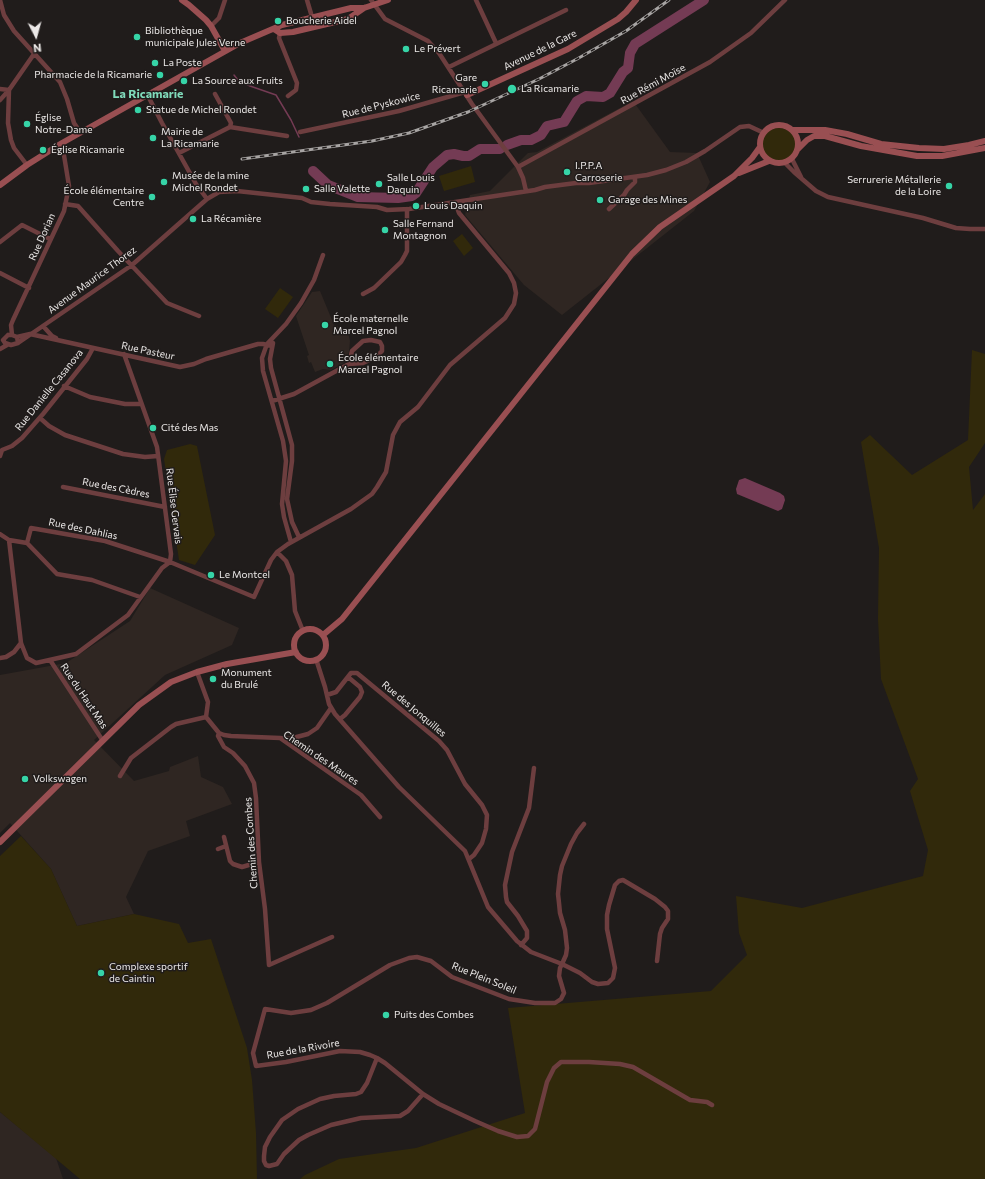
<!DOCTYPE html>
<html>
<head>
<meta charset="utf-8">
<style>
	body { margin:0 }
	#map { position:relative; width:985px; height:1179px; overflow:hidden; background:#201c1b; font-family:Commissioner,sans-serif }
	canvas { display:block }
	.north { position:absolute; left:16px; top:16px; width:40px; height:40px; -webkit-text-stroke:3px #201c1b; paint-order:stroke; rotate:174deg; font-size:11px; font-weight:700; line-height:16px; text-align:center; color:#ebe8e7 }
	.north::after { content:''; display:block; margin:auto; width:14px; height:18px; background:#ebe8e7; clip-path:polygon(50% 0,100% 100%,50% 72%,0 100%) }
</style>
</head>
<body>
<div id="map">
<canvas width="985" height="1179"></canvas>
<div class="north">N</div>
</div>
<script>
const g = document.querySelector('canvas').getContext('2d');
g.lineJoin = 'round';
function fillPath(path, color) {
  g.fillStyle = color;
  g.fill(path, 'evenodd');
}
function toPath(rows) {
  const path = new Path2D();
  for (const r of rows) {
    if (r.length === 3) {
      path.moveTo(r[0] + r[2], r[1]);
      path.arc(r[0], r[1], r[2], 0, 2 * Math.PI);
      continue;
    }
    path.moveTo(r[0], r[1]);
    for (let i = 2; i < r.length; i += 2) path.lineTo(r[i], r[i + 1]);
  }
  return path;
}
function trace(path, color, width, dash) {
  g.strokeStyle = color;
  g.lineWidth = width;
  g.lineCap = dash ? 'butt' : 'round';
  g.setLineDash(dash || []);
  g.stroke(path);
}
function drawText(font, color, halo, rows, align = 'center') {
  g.font = font + ' Commissioner,sans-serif';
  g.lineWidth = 3;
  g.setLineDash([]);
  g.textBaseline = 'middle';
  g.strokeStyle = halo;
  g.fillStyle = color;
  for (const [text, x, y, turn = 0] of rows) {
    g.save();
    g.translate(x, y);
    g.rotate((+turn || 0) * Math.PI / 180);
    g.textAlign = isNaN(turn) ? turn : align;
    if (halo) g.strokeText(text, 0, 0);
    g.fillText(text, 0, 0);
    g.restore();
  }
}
const built = toPath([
	[633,101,670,152,697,153,710,182,694,211,562,315,524,285,465,215,470,195,490,191,528,153,537,152],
	[320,291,332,320,333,324,348,332,350,341,349,352,344,363,331,370,323,369,315,372,311,362,309,363,307,356,309,355,296,316,312,292],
	[150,588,239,628,232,645,165,675,94,740,134,781,169,771,170,767,198,756,201,777,223,787,232,804,186,821,190,836,148,851,126,897,134,914,77,926,51,869,10,823,0,833,0,675,66,663,130,621],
	[0,1112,56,1158,63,1179,0,1179]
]);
const green = toPath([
	[779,145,17],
	[471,166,475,182,444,191,439,176],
	[462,234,473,248,464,256,453,241],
	[280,288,293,297,278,318,265,309],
	[972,350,985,354,985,443,969,467,973,510,985,494,985,1179,300,1179,305,1175,339,1159,416,1148,525,1113,508,1008,711,991,747,955,739,933,736,896,802,908,923,876,928,850,910,791,918,779,881,679,878,619,879,548,861,442,870,435,912,475,968,440],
	[190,444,197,446,215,535,195,565,179,560,164,459,167,450],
	[21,836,51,869,77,926,134,914,179,924,188,943,211,939,247,1048,252,1080,256,1133,257,1179,80,1179,0,1112,0,856]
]);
const water = toPath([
	[745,478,780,493,784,496,785,500,782,509,778,511,737,494,736,489,739,480]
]);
const stream = toPath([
	[234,75,238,80,250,86,276,95,291,120,299,137]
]);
const river = toPath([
	[507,145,521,140,531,140,541,135,547,126,564,122,577,101,586,96,603,97,610,93,623,72,628,68,630,53,635,44,704,0],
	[313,171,328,185,358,197,398,198,412,196,416,193,433,167,447,155,454,154,463,156,469,156,480,149,500,149]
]);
const street = toPath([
	[0,0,4,15,14,31,60,82,67,99,74,123,80,132],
	[307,0,312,17],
	[371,0,385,19,428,41,439,53,472,104,518,167,523,178,526,191],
	[476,0,496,43],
	[211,26,219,18,225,0],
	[280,33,279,38,297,83,296,90,288,96],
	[449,67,566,10],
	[0,89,9,90],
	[147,94,162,123,196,184,207,199],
	[215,94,231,123,230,127],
	[0,100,9,90],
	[300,132,399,111,465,92],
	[179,153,230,127,287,136],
	[792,159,801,177],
	[785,163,794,172,816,191,828,197,923,218,956,228,970,229,985,229],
	[27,165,14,148,11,140,8,123,9,90,34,54],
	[518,167,710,62,751,33,785,0],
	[65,204,78,206,118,251,167,303,199,316],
	[609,209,624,195,627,190,635,182,635,177],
	[0,242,22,225,50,239],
	[0,273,29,288],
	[363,294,374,288,401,262,405,255,407,251,407,209],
	[43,326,52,336,56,338],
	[30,334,180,367,194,364,206,359,258,344,263,344,272,346],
	[8,335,12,335,17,337,18,343,11,345,5,343,3,340,8,335],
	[12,335,11,325,13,320,64,211,69,186,62,143],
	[17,337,30,334],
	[18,343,132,265,207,199,219,192,237,191,302,198,311,202,330,204,377,207,387,210,409,209,535,190,545,187,576,183,589,183,647,175,666,170,686,162,705,151,740,127,749,126,764,133],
	[273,343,270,359,271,368,292,445,292,461,287,499,292,522,299,537],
	[0,349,7,345],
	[64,386,90,397,125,404,141,404],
	[272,401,294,394,349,364,363,363,376,357,382,351,382,346,380,342,371,340,363,341,352,351,349,364],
	[40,418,49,426,65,435,123,454,145,457,158,456],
	[0,456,2,450,12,446,22,438,43,414,87,359,93,348],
	[63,487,165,507],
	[0,534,9,540,21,643,27,658,36,663,76,654,128,615,162,568,170,562,171,554,157,447,124,354],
	[9,540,27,543,57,574,92,580,140,597],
	[291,542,284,517,282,504,286,461,283,441,263,371,262,358,267,344,286,324,301,303,314,280,323,255],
	[27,543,31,528,105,541,170,562,254,597,271,560,277,552,288,544,351,509,372,494,377,487,386,472,393,435,400,422,418,407,450,365,505,318,514,304,516,293,514,283,509,273,459,213,455,202],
	[277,552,286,561,292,575,295,611,303,631],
	[0,658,6,657,14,652,21,643],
	[316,659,325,687,329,704,335,714,399,787,465,851,488,907,517,941,531,952,562,964,560,968,559,976,564,993,561,999,555,1003,535,1003,509,999,452,977,431,961,417,957,409,958,390,965,327,1003,311,1010,291,1013,265,1009,253,1053,256,1066,286,1062,340,1051,360,1052,370,1055,377,1058,385,1063,423,1094,408,1111,400,1116,361,1118,331,1125,308,1135,299,1140,284,1154,277,1164,269,1166,266,1165,264,1161,264,1156,265,1147,270,1137,282,1120,298,1109,320,1099,334,1096,356,1094,361,1092,367,1083,377,1058],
	[50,660,103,741],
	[197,672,208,702,206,717,219,733,224,735,231,736,280,738,361,795,380,817],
	[327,695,336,692,351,673,357,673,439,741,447,750,465,784,482,805,487,815,486,829,482,843,474,855,469,859],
	[340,719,345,715,360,697,362,692,360,687,348,677],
	[219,733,218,736,224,747,233,753,245,766,254,783,256,798,259,862,265,909,269,965,332,937],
	[280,738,289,739,308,734,317,728,331,708],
	[120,776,131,758,171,727,176,724,206,717],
	[584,824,577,833,571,844,562,866,560,875,558,894,559,903,560,913,565,930,567,948,566,955,562,964,580,973,592,982,598,984,608,983,613,978,615,968,607,929,607,915,609,905,615,885,619,881,623,880,655,899,665,907,668,911,668,919,662,928,660,934,657,961],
	[224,837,230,861,233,864,242,867,259,862],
	[218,849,226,846],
	[521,945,527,938,527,931,518,916,507,902,506,897,505,885,512,852,529,808,534,768],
	[423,1094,439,1104,475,1121,498,1131,517,1137,528,1136,535,1129,547,1082,554,1068,561,1062,589,1062,620,1064,633,1067,690,1100,707,1102,712,1105]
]);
const secondary = toPath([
	[182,0,189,5,206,20,211,26,225,51],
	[274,29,280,33,293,32,348,19,364,8],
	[467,95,568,49,618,19,626,12,636,0],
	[779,144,19],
	[792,130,825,130,847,134,881,144,919,148,944,149,969,145,985,141],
	[798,149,807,140,814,136,825,136,861,146,917,156,942,156,985,148],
	[739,173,769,161],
	[0,185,27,165,62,143,240,43,282,25,351,8,364,8,388,0],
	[310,645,16],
	[323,635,342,619,632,254,660,227,734,176,752,158,760,147],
	[0,842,139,705,171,682,197,672,227,664,296,652]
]);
const rail = toPath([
	[242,159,372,141,409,133,468,112,539,79,577,59,626,31,669,0]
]);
const markers = [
	[278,21,4,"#36d4a7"],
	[137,37,4,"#36d4a7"],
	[406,49,4,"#36d4a7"],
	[155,63,4,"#36d4a7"],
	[160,75,4,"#36d4a7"],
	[184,81,4,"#36d4a7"],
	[485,84,4,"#36d4a7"],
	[512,89,5,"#36d4a7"],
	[138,110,4,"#36d4a7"],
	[27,124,4,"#36d4a7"],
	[153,138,4,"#36d4a7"],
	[43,150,4,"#36d4a7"],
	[567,172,4,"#36d4a7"],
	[164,182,4,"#36d4a7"],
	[379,184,4,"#36d4a7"],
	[949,186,4,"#36d4a7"],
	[306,189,4,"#36d4a7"],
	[152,197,4,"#36d4a7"],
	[600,200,4,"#36d4a7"],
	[416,206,4,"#36d4a7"],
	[193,219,4,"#36d4a7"],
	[385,230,4,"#36d4a7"],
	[325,325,4,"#36d4a7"],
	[330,364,4,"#36d4a7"],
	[153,428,4,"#36d4a7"],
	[211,575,4,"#36d4a7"],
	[213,679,4,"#36d4a7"],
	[25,779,4,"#36d4a7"],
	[101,973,4,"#36d4a7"],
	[386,1015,4,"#36d4a7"]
];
const poiNames = [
	["Boucherie Aidel",286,21],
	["Bibliothèque",145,31],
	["municipale Jules Verne",145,43],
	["Le Prévert",414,49],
	["La Poste",163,63],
	["Pharmacie de la Ricamarie",152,75,"right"],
	["Gare",477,78,"right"],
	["Ricamarie",477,90,"right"],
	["La Source aux Fruits",192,81],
	["La Ricamarie",521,89],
	["Statue de Michel Rondet",146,110],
	["Église",35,118],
	["Notre-Dame",35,130],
	["Mairie de",161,132],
	["La Ricamarie",161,144],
	["Église Ricamarie",51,150],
	["I.P.P.A",575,166],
	["Carroserie",575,178],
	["Musée de la mine",172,176],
	["Michel Rondet",172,188],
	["Salle Louis",387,178],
	["Daquin",387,190],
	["Serrurerie Métallerie",941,180,"right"],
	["de la Loire",941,192,"right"],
	["Salle Valette",314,189],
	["École élémentaire",144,191,"right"],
	["Centre",144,203,"right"],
	["Garage des Mines",608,200],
	["Louis Daquin",424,206],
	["La Récamière",201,219],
	["Salle Fernand",393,224],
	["Montagnon",393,236],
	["École maternelle",333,319],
	["Marcel Pagnol",333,331],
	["École élémentaire",338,358],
	["Marcel Pagnol",338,370],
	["Cité des Mas",161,428],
	["Le Montcel",219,575],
	["Monument",221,673],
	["du Brulé",221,685],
	["Volkswagen",33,779],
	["Complexe sportif",109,967],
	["de Caintin",109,979],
	["Puits des Combes",394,1015]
];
const streetNames = [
	["Avenue de la Gare",540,50,-26],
	["Rue Rémi Moïse",653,84,-29],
	["Rue de Pyskowice",381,105,-14],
	["Rue Dorian",42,237,-66],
	["Avenue Maurice Thorez",92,280,-36],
	["Rue Pasteur",148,351,12],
	["Rue Danielle Casanova",49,390,-51],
	["Rue des Cèdres",116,488,11],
	["Rue Élise Gervais",174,506,83],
	["Rue des Dahlias",83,529,12],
	["Rue du Haut Mas",84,696,56],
	["Rue des Jonquilles",414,709,40],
	["Chemin des Maures",321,758,34],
	["Chemin des Combes",251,843,-94],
	["Rue Plein Soleil",484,978,22],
	["Rue de la Rivoire",303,1049,-10]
];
const quarterNames = [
	["La Ricamarie",148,94]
];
fillPath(built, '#2f2622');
fillPath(green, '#31290b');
fillPath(water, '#743b54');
trace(stream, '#743b54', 1.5);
trace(river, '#743b54', 10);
trace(street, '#6d3e3f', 4.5);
trace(secondary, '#994f52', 6);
trace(rail, '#a7a4a3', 3);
trace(rail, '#201c1b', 1.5, [4.5]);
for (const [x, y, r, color] of markers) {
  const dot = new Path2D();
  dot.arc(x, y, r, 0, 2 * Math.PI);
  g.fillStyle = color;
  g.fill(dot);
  trace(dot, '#201c1b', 1.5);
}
drawText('10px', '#ebe8e7', '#201c1b', poiNames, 'left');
drawText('10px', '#ebe8e7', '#201c1b', streetNames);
drawText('bold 12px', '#80dbbb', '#201c1b', quarterNames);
</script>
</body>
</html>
